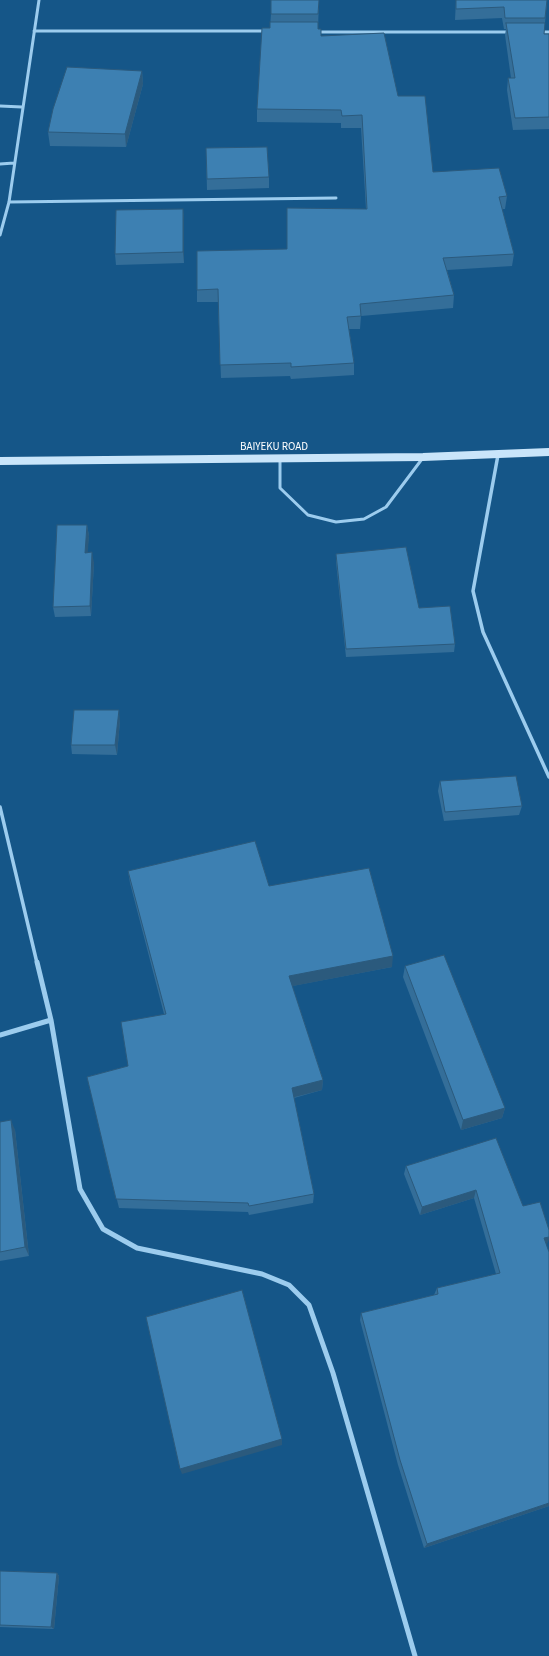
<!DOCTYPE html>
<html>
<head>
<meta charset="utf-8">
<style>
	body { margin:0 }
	canvas { display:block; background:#155688 }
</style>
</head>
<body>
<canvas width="549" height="1656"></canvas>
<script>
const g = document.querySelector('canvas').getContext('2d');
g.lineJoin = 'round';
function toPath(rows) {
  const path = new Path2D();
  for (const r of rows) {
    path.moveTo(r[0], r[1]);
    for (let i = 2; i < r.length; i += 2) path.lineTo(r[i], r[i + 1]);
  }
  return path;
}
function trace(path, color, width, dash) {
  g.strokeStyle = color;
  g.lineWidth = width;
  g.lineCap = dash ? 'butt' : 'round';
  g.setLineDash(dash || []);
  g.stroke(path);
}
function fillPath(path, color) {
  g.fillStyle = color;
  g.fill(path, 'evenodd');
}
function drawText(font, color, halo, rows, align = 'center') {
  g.font = font + ' "Source Sans 3",sans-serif';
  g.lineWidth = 3.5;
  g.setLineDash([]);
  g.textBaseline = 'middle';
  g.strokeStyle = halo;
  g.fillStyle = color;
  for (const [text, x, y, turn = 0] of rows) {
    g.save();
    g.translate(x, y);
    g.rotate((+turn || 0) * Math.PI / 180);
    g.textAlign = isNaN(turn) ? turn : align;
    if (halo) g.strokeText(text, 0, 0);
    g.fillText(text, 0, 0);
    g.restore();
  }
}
const lane = toPath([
	[280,459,280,488,308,515,336,522,364,519,386,507,422,459]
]);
const streetFar2 = toPath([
	[34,31,265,31],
	[316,32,509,32],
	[540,32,549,32],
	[0,106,22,107],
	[0,164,14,163],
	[9,202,336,198],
	[0,235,9,202,39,0]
]);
const streetFar1 = toPath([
	[498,455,473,591,483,632,549,777],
	[0,807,37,963]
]);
const street = toPath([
	[37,962,51,1020,80,1189,103,1229,137,1248,262,1274,289,1285,309,1305,333,1373,415,1656],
	[0,1035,51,1020]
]);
const secondary = toPath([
	[0,461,423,457,549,452]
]);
const wall = toPath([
	[319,0,318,29,321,36,398,96,433,172,507,196,505,209,502,209,514,254,512,266,447,270,454,295,453,308,361,316,360,329,349,329,354,363,354,375,291,379,290,376,221,378,218,302,197,302,197,290,287,249,366,209,361,128,341,128,341,123,257,122,257,109,270,28,271,14],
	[456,0,547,0,544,34,549,34,549,129,513,130,507,90,508,78,511,78,505,35,506,29,504,29,502,18,455,20],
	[142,71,143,84,126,147,50,146,48,132],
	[206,148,269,177,269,188,207,190],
	[183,209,184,220,184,263,116,265,115,254],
	[87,525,89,536,87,552,94,563,91,616,55,617,53,607],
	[336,554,419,608,455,644,454,652,346,657,336,562],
	[120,720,117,755,72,754,71,745],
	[440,781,522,806,519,815,444,821,438,791],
	[128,871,269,886,392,967,292,986,323,1080,322,1090,294,1098,314,1194,313,1203,249,1215,248,1212,119,1208,87,1077,128,1066,164,1014,130,883],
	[405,966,505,1108,502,1118,461,1130,403,977],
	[0,1122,15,1130,29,1256,0,1261],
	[406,1166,523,1206,547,1244,546,1244,549,1506,424,1548,398,1465,360,1320,361,1313,434,1295,437,1288,496,1274,474,1198,420,1215,404,1174],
	[0,1571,57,1573,59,1576,54,1629,0,1627]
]);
const shadedWall = toPath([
	[142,71,143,84,126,147,125,134],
	[183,209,184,220,184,263,183,252],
	[87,525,89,536,87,563,85,553],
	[92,552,94,563,91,616,90,606],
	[119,710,120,720,117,755,115,745],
	[393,956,392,967,288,987,289,976],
	[323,1080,322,1090,291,1098,292,1088],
	[505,1108,502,1118,461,1130,463,1120],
	[11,1120,15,1130,29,1256,25,1247],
	[476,1190,474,1198,420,1215,422,1207],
	[549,1237,549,1240,547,1244,541,1245,544,1238],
	[282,1439,282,1445,182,1474,180,1469],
	[549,1503,549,1506,424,1548,427,1544],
	[57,1573,59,1576,54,1629,51,1627]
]);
const building = toPath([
	[271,0,319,0,318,14,271,14,271,0],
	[456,0,547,0,545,18,505,18,504,7,456,9,456,0],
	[270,22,318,22,318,29,321,29,321,36,384,33,398,96,425,96,433,172,499,168,507,196,499,197,514,254,443,258,454,295,360,304,361,316,347,317,354,363,291,367,291,363,220,365,218,289,197,290,197,251,287,249,287,208,367,209,362,115,342,116,341,110,257,109,262,28,270,28,270,22],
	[506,23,545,23,544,34,549,34,549,117,515,118,508,78,515,78,506,23],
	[67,67,142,71,125,134,48,132,53,109,67,67],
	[267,147,269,177,207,179,206,148,267,147],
	[183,209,183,252,115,254,116,210,183,209],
	[57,525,87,525,85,553,92,552,90,606,53,607,57,525],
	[406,547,419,608,450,606,455,644,346,649,336,554,406,547],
	[74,710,119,710,115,745,71,745,74,710],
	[516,776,522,806,445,812,440,781,516,776],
	[255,841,269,886,369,868,393,956,289,976,323,1080,292,1088,314,1194,249,1206,248,1203,116,1199,87,1077,128,1066,121,1022,166,1014,128,871,255,841],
	[444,955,505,1108,463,1120,405,966,444,955],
	[11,1120,25,1247,0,1252,0,1122,11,1120],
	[496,1138,523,1206,540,1202,549,1230,549,1237,544,1238,549,1252,549,1503,427,1544,400,1460,361,1313,438,1294,437,1288,500,1273,476,1190,422,1207,406,1166,496,1138],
	[242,1290,282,1439,180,1469,146,1317,242,1290],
	[0,1571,57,1573,51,1627,0,1625,0,1571]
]);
const streetNames = [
	["BAIYEKU ROAD",274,448]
];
trace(lane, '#9cccee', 3);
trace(streetFar2, '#9cccee', 3);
trace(streetFar1, '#9cccee', 3.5);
trace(street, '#9cccee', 5);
trace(secondary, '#c9e5fa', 8);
fillPath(wall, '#346e99');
fillPath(shadedWall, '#2b5a7d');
fillPath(building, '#3d80b2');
trace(building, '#2b5a7d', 1);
drawText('11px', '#fff', '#155688', streetNames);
</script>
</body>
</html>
